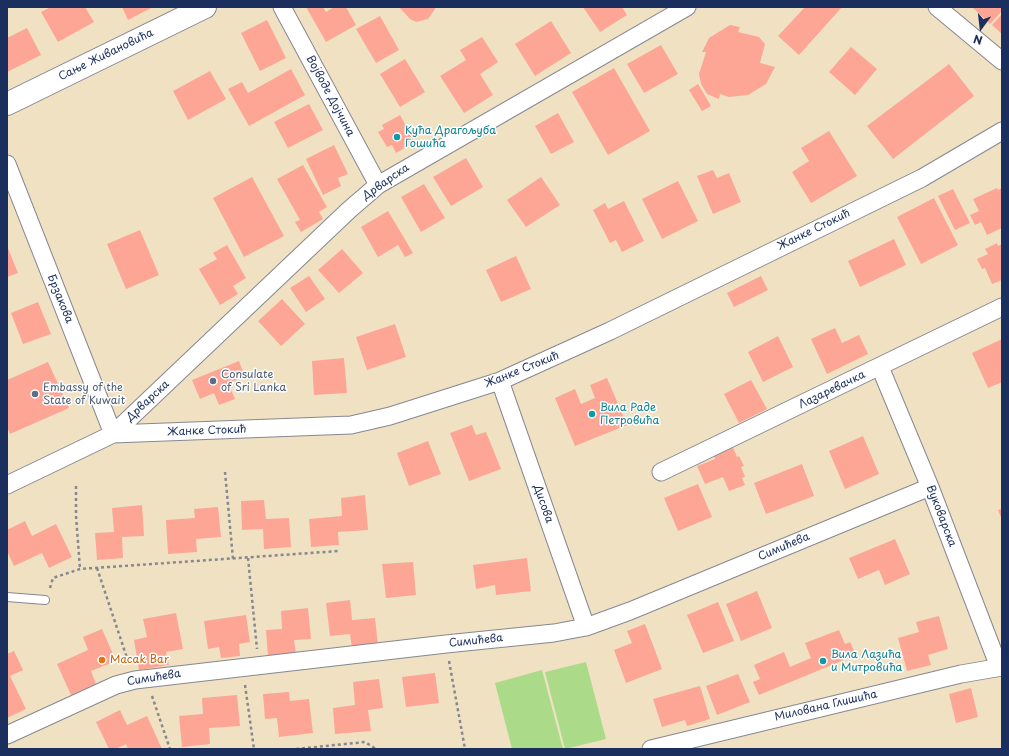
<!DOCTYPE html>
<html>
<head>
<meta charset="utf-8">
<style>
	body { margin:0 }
	#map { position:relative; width:1009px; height:756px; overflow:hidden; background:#f0e1c3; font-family:"Playpen Sans",sans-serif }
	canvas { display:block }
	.frame { position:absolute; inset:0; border:8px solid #1b2f5e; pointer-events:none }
	.north { position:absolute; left:961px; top:8px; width:40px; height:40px; -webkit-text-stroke:3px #fff; paint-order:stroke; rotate:195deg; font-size:11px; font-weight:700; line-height:16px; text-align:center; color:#1b2f5e }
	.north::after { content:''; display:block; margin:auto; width:14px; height:18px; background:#1b2f5e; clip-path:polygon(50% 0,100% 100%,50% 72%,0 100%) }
</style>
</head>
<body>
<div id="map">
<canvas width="1009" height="756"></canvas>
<div class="frame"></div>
<div class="north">N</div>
</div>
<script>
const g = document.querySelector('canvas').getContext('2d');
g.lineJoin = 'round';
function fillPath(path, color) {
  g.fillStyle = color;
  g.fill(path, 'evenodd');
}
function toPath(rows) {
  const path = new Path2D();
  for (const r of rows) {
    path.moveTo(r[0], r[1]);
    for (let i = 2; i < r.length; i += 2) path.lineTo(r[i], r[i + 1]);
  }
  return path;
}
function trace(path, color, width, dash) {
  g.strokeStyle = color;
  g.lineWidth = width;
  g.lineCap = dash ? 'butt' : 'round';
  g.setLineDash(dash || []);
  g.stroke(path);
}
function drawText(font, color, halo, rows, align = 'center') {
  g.font = font + ' "Playpen Sans",sans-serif';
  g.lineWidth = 3;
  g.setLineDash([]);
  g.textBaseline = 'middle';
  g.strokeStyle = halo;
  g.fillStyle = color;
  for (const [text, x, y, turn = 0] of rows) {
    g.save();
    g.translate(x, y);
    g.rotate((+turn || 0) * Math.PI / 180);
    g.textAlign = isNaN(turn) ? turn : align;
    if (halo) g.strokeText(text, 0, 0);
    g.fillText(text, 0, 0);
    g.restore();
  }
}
const green = toPath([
	[586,662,606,739,565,749,545,672],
	[542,670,563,749,512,749,495,683]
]);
const building = toPath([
	[51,7,85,7,94,22,58,42,41,12],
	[122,7,153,7,128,20],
	[306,7,323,7,326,12,334,7,346,7,356,25,326,42],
	[399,7,435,7,435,9,428,19,416,22,410,19],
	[583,7,622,7,627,15,600,32],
	[805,7,842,7,799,55,778,36],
	[972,7,1002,7,1002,11,990,24],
	[1002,14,1002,34,992,25],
	[380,16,399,50,376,63,356,29],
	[267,20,286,58,260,71,241,33],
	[551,21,571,53,535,76,515,44],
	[730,25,740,27,738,32,759,37,765,44,760,63,775,67,766,84,748,95,729,97,720,94,719,99,707,94,701,84,699,74,706,52,702,52,709,38],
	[27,28,41,55,7,72,7,38],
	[482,37,498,62,480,74,493,95,464,113,440,76,466,60,460,50],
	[661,45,678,74,644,93,627,64],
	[851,47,877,69,855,95,829,72],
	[405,59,425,92,400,107,380,74],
	[949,64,974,96,893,159,867,126],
	[614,68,650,131,608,155,572,92],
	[291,69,305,95,249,126,228,89,242,82,248,93],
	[210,71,226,99,188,120,173,91],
	[698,84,711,106,702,111,689,90],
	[309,104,323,130,288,148,274,122],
	[558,113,574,142,551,154,535,126],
	[400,115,415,142,396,153,392,145,387,147,378,132,384,129,382,125],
	[829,131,857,176,811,203,792,172,809,161,801,148],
	[334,145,348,174,338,178,341,186,323,195,306,159],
	[466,158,483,187,451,206,433,177],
	[303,165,327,207,319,212,323,219,301,232,295,222,300,220,277,179],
	[713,170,717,178,729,173,741,202,713,214,697,176],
	[252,177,284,236,244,257,213,198],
	[541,177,560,205,526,227,507,200],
	[678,181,698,221,662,239,642,199],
	[424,184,445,218,421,232,401,197],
	[997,188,998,190,1002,188,1002,228,987,235,981,222,975,225,970,215,979,211,973,199],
	[953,189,970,223,955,230,938,196],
	[934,198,958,245,921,264,897,217],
	[624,201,644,241,622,252,616,240,610,243,593,210,605,203,608,209],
	[388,211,413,253,405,257,398,245,378,257,361,227],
	[140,230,159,275,126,289,107,244],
	[894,239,906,265,860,287,848,261],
	[997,243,998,246,1002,244,1002,280,992,284,985,268,982,269,977,259,988,254,985,249],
	[227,245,246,278,233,286,238,294,220,305,199,269,217,259,213,253],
	[7,246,18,273,7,277],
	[342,249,363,273,339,293,318,270],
	[516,256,531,289,501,302,486,270],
	[309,276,325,299,306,312,290,288],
	[761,276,768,290,734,307,727,293],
	[282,299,305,324,281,346,258,321],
	[38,302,51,334,23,344,11,313],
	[395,324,406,357,367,370,356,337],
	[835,328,842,343,859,335,868,354,827,374,811,339],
	[778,336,793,367,763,382,748,352],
	[1002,339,1002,382,988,388,972,353],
	[344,358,347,393,314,395,312,361],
	[239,361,245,377,228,383,235,399,219,405,214,393,200,399,192,380],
	[48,362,69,408,10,434,7,427,7,380],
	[607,378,627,425,575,446,555,398,575,389,581,404,595,398,590,385],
	[751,380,767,409,739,423,724,394],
	[472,425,476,435,486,432,501,469,469,481,450,433],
	[863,436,879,474,845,489,829,451],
	[428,441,441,474,409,486,397,453],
	[732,445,737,457,739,456,744,466,741,467,745,477,742,478,745,485,729,491,723,477,705,484,697,466,715,459,713,453],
	[802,464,814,496,766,514,754,483],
	[698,484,712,517,678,531,664,498],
	[365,495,368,530,338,532,339,545,311,547,309,519,342,516,341,498],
	[264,500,266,519,289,518,291,547,264,549,263,529,242,530,241,501],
	[142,505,144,536,122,537,123,558,97,560,95,533,114,532,112,508],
	[218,507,221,537,196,539,197,552,168,554,166,520,195,518,194,509],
	[1002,509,1002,520,998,510],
	[25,521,32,536,56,524,72,557,49,568,42,553,14,566,7,551,7,530],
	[895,539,910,574,885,585,879,570,858,579,849,558],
	[527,558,531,591,496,595,495,585,476,589,473,565],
	[413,562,416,595,386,598,382,564],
	[757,591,772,628,741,641,726,604],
	[350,600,352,620,375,618,378,645,352,648,350,634,330,636,326,603],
	[718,602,734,641,703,653,687,615],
	[308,608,311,639,294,640,296,654,268,656,266,630,282,629,281,611],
	[176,613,183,649,166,652,169,665,139,670,134,640,147,637,143,619],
	[246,615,250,642,239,644,240,656,221,658,219,647,208,649,204,621],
	[939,616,948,649,928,655,931,665,907,671,898,638,919,632,916,622],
	[645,624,662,669,626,683,614,650,632,643,627,631],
	[102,629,116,661,91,671,96,684,71,695,57,664,88,650,83,637],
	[839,630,845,644,850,642,856,655,759,695,753,682,760,679,754,665,784,652,790,667,811,658,805,643],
	[14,651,23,670,10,676,26,709,7,718,7,654],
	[435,673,439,703,406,707,402,677],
	[738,674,750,702,717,715,706,686],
	[379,679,383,708,368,710,371,731,335,734,333,708,355,705,353,682],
	[700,686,710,719,687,726,685,720,662,727,653,699],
	[971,688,978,717,956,723,949,694],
	[289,692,290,701,309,699,313,733,279,737,277,718,265,719,263,694],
	[237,695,240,726,209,728,210,744,182,747,179,716,203,714,202,698],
	[120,710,127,725,147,716,162,749,128,749,126,744,116,749,109,749,96,722]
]);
const path = toPath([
	[225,472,233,559],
	[76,486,76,516,80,569],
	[248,558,257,649],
	[97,568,129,664],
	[50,588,53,578,80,569,339,551],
	[449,661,465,749],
	[245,685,254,749],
	[152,696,170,749],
	[296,749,365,742,376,749]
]);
const lane = toPath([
	[7,597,45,600]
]);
const street = toPath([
	[282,7,378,185],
	[937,7,1002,61],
	[7,164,113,434],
	[880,367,930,487,999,667],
	[500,381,586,627],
	[113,434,349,210,378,185,687,7],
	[661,472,1002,307],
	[7,485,113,434,351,425,390,416,500,381,610,331,922,178,1002,131],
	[7,735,116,685,135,680,446,644,554,633,586,627,630,611,930,487],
	[651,749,961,674,1002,667]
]);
const secondary = toPath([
	[7,104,205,7]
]);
const markers = [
	[397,137,4,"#0f9aa8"],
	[213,381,4,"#5c6f8a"],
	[35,394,4,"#5c6f8a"],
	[592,414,4,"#0f9aa8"],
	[102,660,4,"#e8710a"],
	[823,661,4,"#0f9aa8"]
];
const streetNames = [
	["Сање Живановића",106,55,-26],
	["Војводе Дојчина",330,96,62],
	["Дрварска",386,182,-35],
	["Жанке Стокић",814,230,-26],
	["Брзакова",60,299,68],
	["Жанке Стокић",522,370,-22],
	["Лазаревачка",832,390,-26],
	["Дрварска",148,401,-43],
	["Жанке Стокић",207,431,-2],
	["Дисова",543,504,71],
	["Вуковарска",941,516,69],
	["Симићева",784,547,-23],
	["Симићева",476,641,-6],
	["Симићева",154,678,-9],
	["Милована Глишића",826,706,-13]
];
const cultureNames = [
	["Кућа Драгољуба",405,131],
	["Гошића",405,144],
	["Вила Раде",600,408],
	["Петровића",600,421],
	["Вила Лазића",831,655],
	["и Митровића",831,668]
];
const serviceNames = [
	["Consulate",221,375],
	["of Sri Lanka",221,388],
	["Embassy of the",43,388],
	["State of Kuwait",43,401]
];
const foodNames = [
	["Macak Bar",110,660]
];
fillPath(green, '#abdb89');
fillPath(building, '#fda696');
trace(lane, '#868890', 10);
trace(street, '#868890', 19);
trace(secondary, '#868890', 24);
trace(path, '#868890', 2.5, [3, 3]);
trace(lane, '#fff', 8);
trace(street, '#fff', 17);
trace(secondary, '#fff', 22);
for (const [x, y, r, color] of markers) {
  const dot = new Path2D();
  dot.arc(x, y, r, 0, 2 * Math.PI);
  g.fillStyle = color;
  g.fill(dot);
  trace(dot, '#fff', 1.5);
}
drawText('11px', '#1b2f5e', '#fff', streetNames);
drawText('11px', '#0d838f', '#fff', cultureNames, 'left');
drawText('11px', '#4e5e75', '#fff', serviceNames, 'left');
drawText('11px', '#c56008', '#fff', foodNames, 'left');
</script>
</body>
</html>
